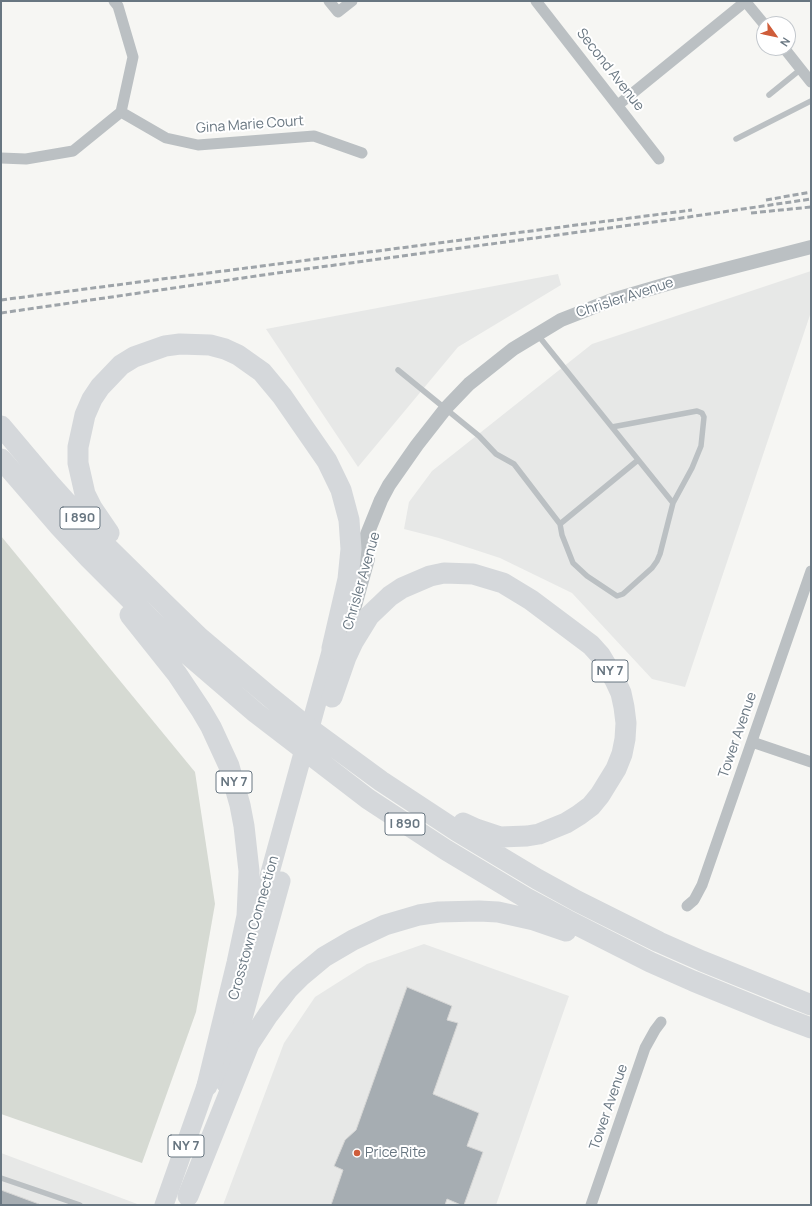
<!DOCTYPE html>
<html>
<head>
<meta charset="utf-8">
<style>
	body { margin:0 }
	#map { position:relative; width:812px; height:1206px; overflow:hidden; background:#f6f6f3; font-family:Manrope,sans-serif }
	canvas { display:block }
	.frame { position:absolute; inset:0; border:2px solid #687681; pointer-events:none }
	.north { position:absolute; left:756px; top:16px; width:40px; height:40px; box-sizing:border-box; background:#fff; border:1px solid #c3c8cd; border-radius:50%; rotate:123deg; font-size:11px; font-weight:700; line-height:16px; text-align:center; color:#687681 }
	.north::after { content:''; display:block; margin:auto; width:14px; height:18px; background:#cf5d3a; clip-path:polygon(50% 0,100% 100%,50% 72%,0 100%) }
</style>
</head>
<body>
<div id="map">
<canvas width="812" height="1206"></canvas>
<div class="frame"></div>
<div class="north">N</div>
</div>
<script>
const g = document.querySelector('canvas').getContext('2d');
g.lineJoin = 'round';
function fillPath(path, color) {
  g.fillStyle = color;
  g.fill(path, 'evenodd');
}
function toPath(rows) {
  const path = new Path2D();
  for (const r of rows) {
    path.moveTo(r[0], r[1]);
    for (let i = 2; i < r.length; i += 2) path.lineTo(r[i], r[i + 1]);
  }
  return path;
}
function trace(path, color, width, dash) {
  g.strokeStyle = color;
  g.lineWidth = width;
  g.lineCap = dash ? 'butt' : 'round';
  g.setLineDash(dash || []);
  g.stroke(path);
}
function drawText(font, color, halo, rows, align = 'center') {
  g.font = font + ' Manrope,sans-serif';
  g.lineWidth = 4;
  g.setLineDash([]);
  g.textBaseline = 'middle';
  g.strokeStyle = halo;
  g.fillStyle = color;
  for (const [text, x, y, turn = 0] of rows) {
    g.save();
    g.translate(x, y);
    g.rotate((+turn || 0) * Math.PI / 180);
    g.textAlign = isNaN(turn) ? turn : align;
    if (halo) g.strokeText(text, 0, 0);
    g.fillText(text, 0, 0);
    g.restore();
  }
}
const built = toPath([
	[811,271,811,312,685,687,652,679,572,593,500,558,439,538,404,529,409,502,432,471,592,344],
	[558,274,561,285,458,347,358,467,266,329],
	[424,944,569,996,496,1205,223,1205,284,1043,315,997,367,964],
	[1,1153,140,1205,1,1205]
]);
const green = toPath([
	[1,536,195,772,215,904,196,1012,142,1163,1,1114]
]);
const building = toPath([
	[407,987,452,1006,447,1020,458,1023,433,1094,479,1113,467,1146,483,1152,464,1205,461,1205,447,1199,445,1205,331,1205,343,1170,334,1166,345,1140,356,1130,407,987],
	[1,1190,39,1204,39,1205,1,1205,1,1190]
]);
const service = toPath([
	[769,95,801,69],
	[736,139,811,101],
	[398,370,479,436,496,454,514,464,560,524,562,535,573,563,587,576,617,596,623,594,652,568,657,561,660,554,673,503,537,334],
	[612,427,697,411,702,413,704,417,701,446,692,468,673,503],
	[560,524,638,460],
	[1,1178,80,1205]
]);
const minor = toPath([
	[329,1,338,12,352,1],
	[536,1,659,159],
	[745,1,764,24],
	[784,48,811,82],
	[618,105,746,1],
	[121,112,166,138,198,145,314,136,362,153],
	[1,158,26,159,73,151,121,112,133,57,118,6,114,1],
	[752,742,811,762],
	[687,906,694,900,702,885,811,571],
	[591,1205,645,1048,655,1030,661,1022]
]);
const tertiary = toPath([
	[356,571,366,537,381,500,389,485,417,445,446,408,469,384,513,349,561,320,612,300,667,284,811,247],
	[343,649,368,559]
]);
const trunk = toPath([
	[250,945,332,648],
	[225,1083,281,881],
	[164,1205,211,1072]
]);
const motorway = toPath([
	[1,426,50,484,104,544,165,604,199,637,270,697,306,726,381,781,457,831,537,879,577,901,659,942,702,961,811,1005],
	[1,459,60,527,89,558,151,620,185,652,256,713,368,799,446,850,526,898,567,920,650,962,693,981,779,1016,811,1028],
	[109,533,92,508,85,494,78,463,78,447,85,415,92,399,100,387,121,365,134,357,165,346,180,344,210,345,225,349,238,355,262,372,282,396,327,461,341,490,349,520,351,549,348,579,332,648],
	[130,615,177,674,201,710,211,727,229,766,240,805,244,826,249,871,247,916,237,963,207,1086],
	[332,697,346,657,353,642,369,616,390,596,402,588,430,576,444,573,473,574,503,583,531,600,591,645,600,655,615,680,621,693,624,707,626,723,625,739,622,754,616,769,600,795,591,806,579,815,566,823,539,834,527,836,500,837,476,829,463,823],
	[188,1196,249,1044,268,1015,288,989,300,977,324,957,353,940,385,925,419,915,439,912,479,911,498,912,534,920,566,931]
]);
const rail = toPath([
	[766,200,811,192],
	[751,213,811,207],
	[1,300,692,210],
	[1,313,291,271,668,220,811,199]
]);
const markers = [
	[357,1153,4,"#cf5d3a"]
];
const shields = [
	[80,518,40],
	[610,671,36],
	[234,782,36],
	[405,824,40],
	[186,1146,36]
];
const shieldNames = [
	["I 890",80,518],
	["NY 7",610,671],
	["NY 7",234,782],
	["I 890",405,824],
	["NY 7",186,1146]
];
const streetNames = [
	["Second Avenue",610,70,52],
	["Gina Marie Court",250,125,-4],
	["Chrisler Avenue",625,298,-18],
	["Chrisler Avenue",362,581,-74],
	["Tower Avenue",738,735,-71],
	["Crosstown Connection",254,928,-74],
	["Tower Avenue",609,1107,-71]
];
const poiNames = [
	["Price Rite",365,1153]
];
fillPath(built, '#e7e8e7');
fillPath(green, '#d6dad3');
fillPath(building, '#a6adb2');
trace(building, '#d7d7d6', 1);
trace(service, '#bbc0c3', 5.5);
trace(minor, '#bbc0c3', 11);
trace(tertiary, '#bbc0c3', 14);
trace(trunk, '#d5d8db', 19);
trace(motorway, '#d5d8db', 21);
trace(rail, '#9ea4a9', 3, [6, 3]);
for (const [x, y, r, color] of markers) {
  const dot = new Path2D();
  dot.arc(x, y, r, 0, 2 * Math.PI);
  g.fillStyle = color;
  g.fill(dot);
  trace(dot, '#fff', 1.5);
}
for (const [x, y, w] of shields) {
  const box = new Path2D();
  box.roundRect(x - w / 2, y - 11, w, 22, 3);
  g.fillStyle = '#fff';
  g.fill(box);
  trace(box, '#687681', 1);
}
drawText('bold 13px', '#687681', null, shieldNames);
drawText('14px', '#687681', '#fff', streetNames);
drawText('14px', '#687681', '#fff', poiNames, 'left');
</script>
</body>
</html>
